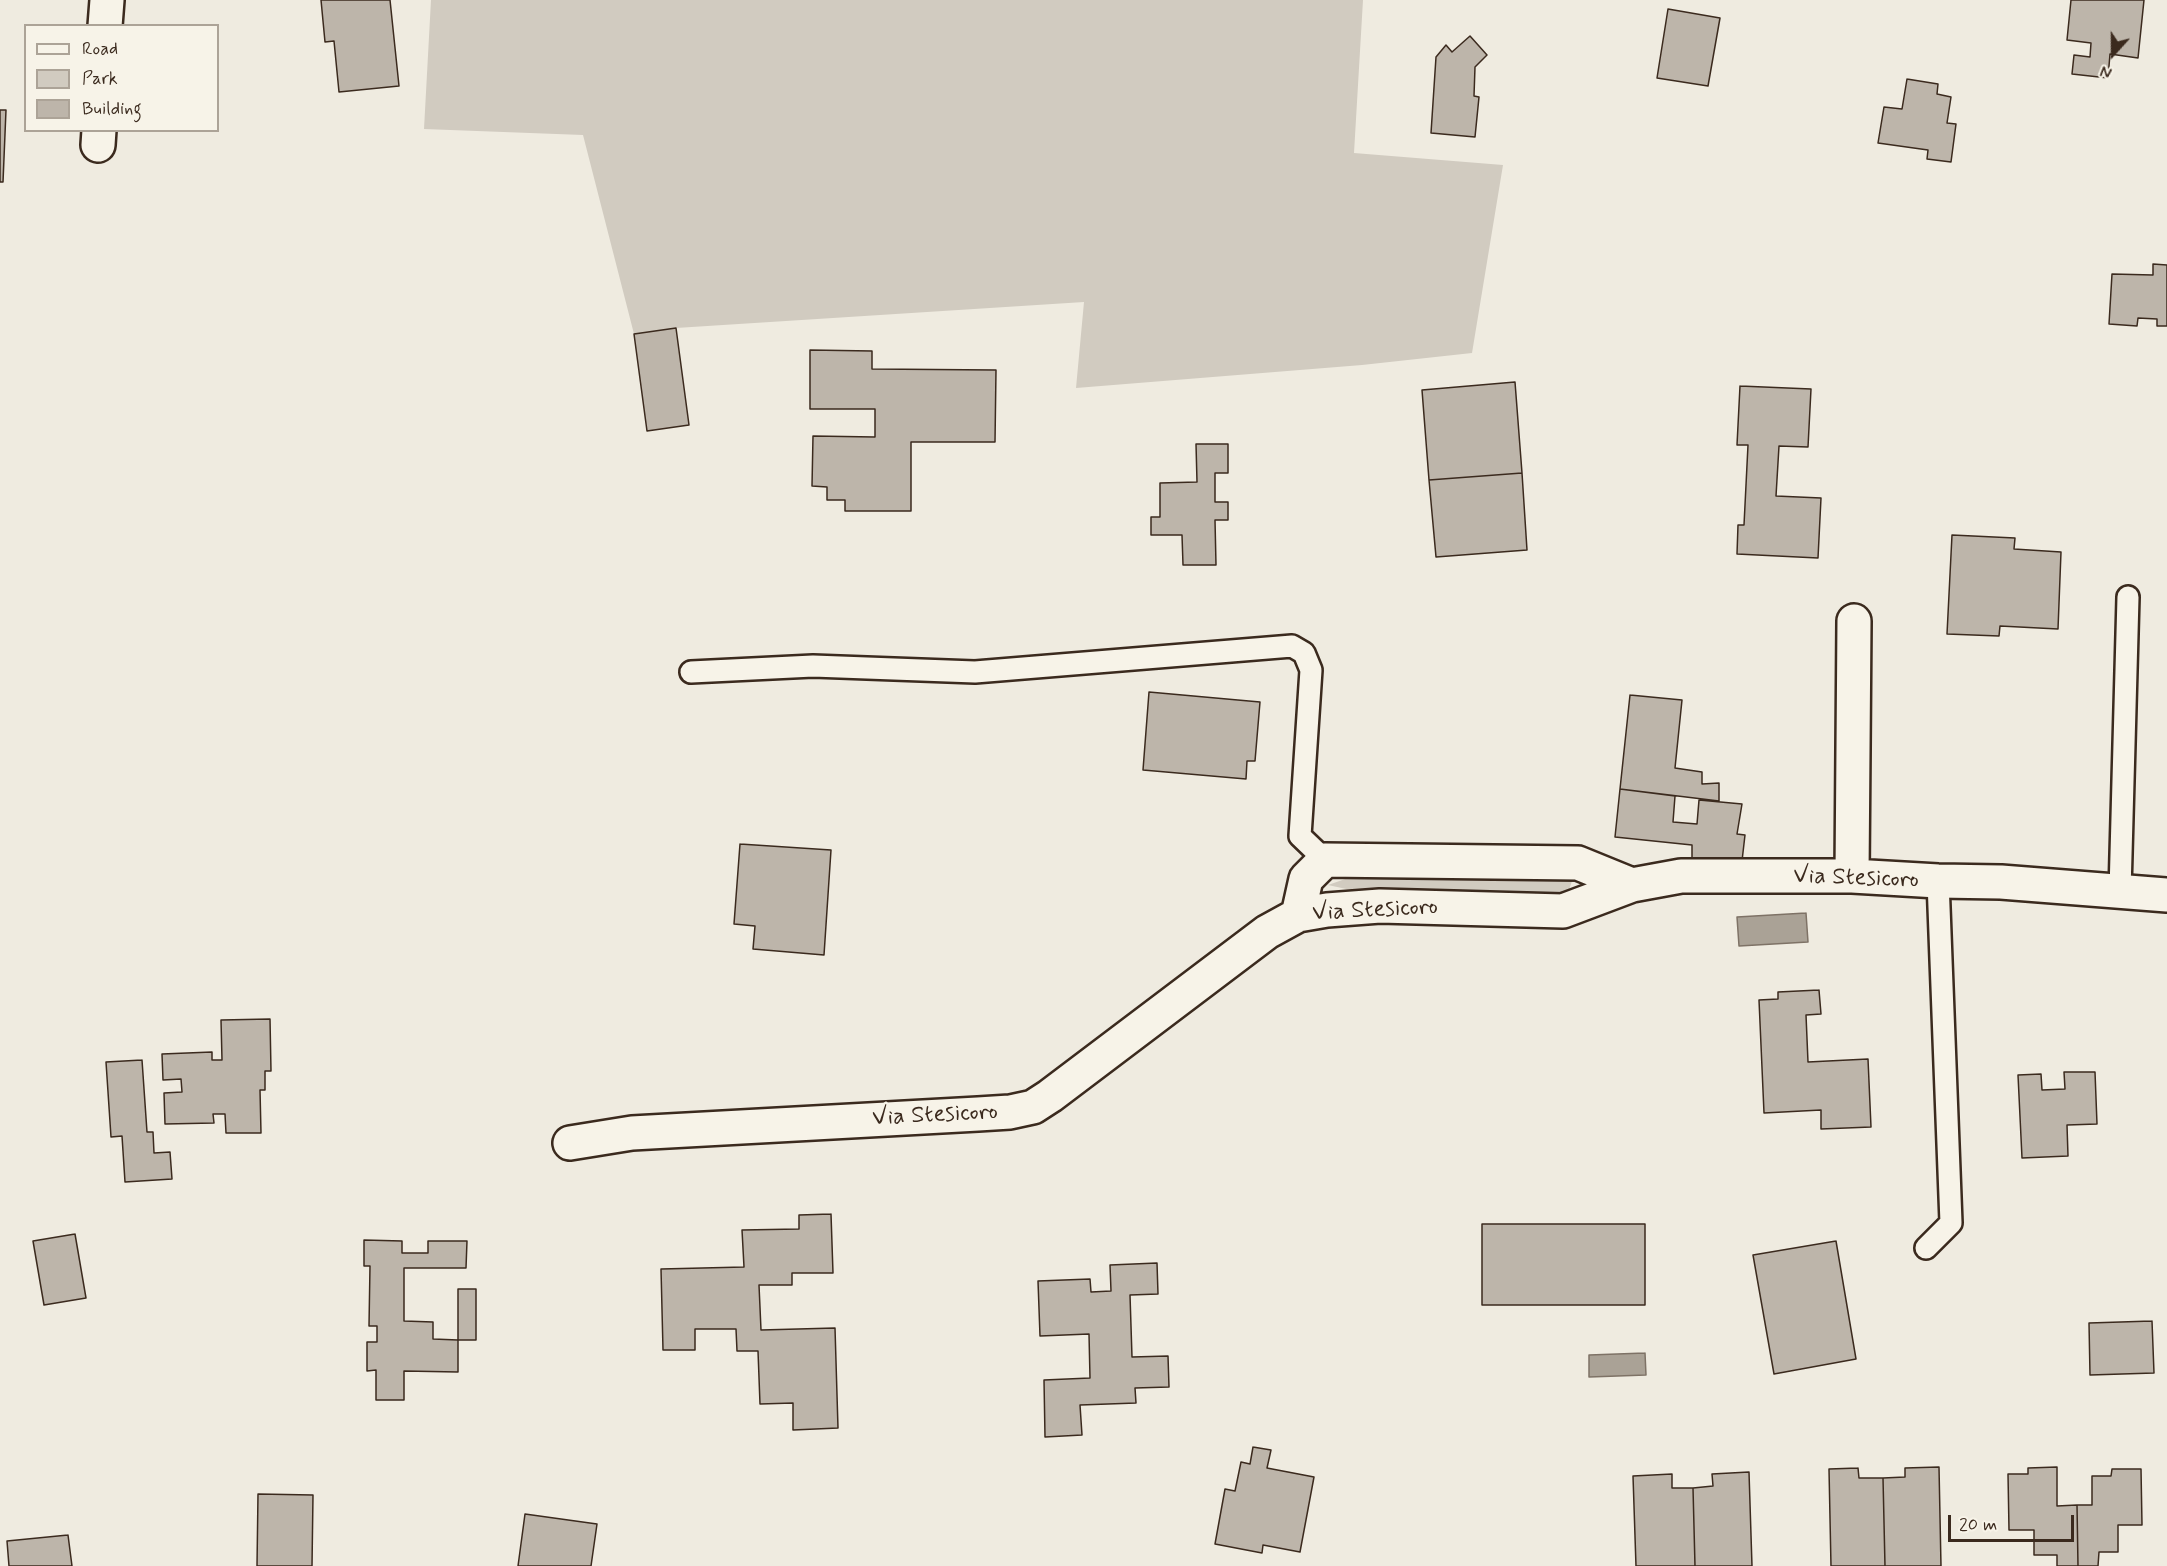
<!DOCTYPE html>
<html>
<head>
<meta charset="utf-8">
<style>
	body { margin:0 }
	#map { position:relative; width:2167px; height:1566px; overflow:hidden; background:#efebe0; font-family:Mynerve,sans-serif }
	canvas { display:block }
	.legend { position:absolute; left:24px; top:24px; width:195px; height:108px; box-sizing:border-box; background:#f7f3e8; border:2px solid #aca397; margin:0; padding:8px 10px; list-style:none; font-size:18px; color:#3b2a1e }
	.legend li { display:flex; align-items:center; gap:12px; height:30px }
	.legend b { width:30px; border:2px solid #aca397 }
	.north { position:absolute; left:2083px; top:24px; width:60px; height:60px; -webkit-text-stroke:4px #f7f3e8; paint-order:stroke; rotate:201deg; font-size:16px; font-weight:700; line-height:24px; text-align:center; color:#3b2a1e }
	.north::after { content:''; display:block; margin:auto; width:21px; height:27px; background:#3b2a1e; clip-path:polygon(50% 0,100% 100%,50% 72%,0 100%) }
	.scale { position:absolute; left:1948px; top:1515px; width:126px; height:27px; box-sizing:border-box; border:3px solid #3b2a1e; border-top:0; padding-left:8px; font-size:18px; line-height:21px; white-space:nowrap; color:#3b2a1e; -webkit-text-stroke:4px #f7f3e8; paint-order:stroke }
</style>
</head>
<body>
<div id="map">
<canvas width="2167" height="1566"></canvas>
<ul class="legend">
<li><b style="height:8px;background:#f7f3e8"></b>Road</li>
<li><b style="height:16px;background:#d1cbc0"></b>Park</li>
<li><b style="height:16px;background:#bdb5aa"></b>Building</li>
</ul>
<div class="north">N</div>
<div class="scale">20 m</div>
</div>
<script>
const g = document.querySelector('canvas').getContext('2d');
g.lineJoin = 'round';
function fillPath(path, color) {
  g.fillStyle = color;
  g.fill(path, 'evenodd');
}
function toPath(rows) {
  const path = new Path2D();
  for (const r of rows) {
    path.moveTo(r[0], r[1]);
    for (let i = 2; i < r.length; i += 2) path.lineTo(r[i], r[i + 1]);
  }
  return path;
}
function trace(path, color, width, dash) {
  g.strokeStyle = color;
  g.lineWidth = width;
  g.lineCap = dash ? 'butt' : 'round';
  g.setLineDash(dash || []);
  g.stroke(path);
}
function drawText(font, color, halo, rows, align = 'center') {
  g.font = font + ' Mynerve,sans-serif';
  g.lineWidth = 4.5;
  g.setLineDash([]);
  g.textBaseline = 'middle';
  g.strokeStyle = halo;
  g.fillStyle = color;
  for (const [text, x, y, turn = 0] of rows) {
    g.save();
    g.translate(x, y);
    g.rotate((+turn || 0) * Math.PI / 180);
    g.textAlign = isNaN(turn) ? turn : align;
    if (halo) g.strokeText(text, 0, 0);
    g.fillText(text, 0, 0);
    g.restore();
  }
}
const green = toPath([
	[431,0,1363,0,1354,153,1503,165,1472,353,1362,365,1076,388,1084,302,676,328,634,334,583,135,424,129],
	[1351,877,1564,878,1572,881,1569,890,1559,896,1360,892,1328,885]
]);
const water = toPath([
	[1806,913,1808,942,1739,946,1737,917,1806,913],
	[1645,1353,1646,1375,1589,1377,1589,1355,1645,1353]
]);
const building = toPath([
	[321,0,390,0,399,86,339,92,334,41,325,42,321,0],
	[2071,0,2144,0,2138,58,2110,54,2108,78,2072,74,2074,55,2090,57,2091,43,2067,40,2071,0],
	[1668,9,1720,18,1708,86,1657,78,1668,9],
	[1470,36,1487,55,1475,67,1474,96,1479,97,1475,137,1431,133,1436,57,1446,45,1452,52,1470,36],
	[1907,79,1938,84,1937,94,1951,97,1947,123,1956,124,1951,162,1927,159,1928,150,1878,143,1884,107,1902,109,1907,79],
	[0,110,6,110,3,182,0,182,0,110],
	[2153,264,2167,265,2167,326,2157,326,2157,319,2138,318,2137,326,2109,324,2112,274,2153,275,2153,264],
	[676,328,689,425,647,431,634,334,676,328],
	[810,350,872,351,872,369,996,370,995,442,911,442,911,511,845,511,845,500,827,500,827,487,812,486,813,436,875,437,875,409,810,409,810,350],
	[1515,382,1522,473,1429,480,1422,390,1515,382],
	[1740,386,1811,389,1808,447,1779,446,1776,496,1821,498,1818,558,1737,554,1738,525,1744,525,1748,445,1737,445,1740,386],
	[1196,444,1228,444,1228,473,1215,473,1215,502,1228,502,1228,520,1215,520,1216,565,1183,565,1182,535,1151,535,1151,517,1160,517,1160,483,1197,482,1196,444],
	[1522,473,1527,550,1436,557,1429,480,1522,473],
	[1952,535,2015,538,2014,549,2061,552,2058,629,2000,626,1999,636,1947,634,1952,535],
	[1149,692,1260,702,1255,761,1247,761,1246,779,1143,770,1149,692],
	[1630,695,1682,700,1675,768,1702,772,1702,784,1719,783,1719,801,1620,789,1630,695],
	[1620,789,1675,796,1673,822,1697,824,1699,800,1742,804,1737,834,1745,835,1742,861,1692,860,1692,845,1615,837,1620,789],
	[740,844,831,850,824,955,753,949,755,926,734,924,740,844],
	[1819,990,1821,1014,1806,1015,1808,1062,1868,1059,1871,1127,1821,1129,1821,1110,1764,1113,1759,1000,1778,999,1778,992,1819,990],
	[270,1019,271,1071,265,1071,265,1090,260,1090,261,1133,226,1133,225,1114,213,1114,214,1123,165,1124,164,1093,182,1092,181,1079,163,1080,162,1054,212,1052,212,1060,222,1060,221,1020,270,1019],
	[142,1060,147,1132,153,1132,154,1153,170,1152,172,1179,125,1182,122,1136,111,1137,106,1062,142,1060],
	[2064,1072,2095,1072,2097,1124,2067,1125,2068,1156,2022,1158,2018,1075,2041,1074,2042,1090,2065,1089,2064,1072],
	[831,1214,833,1273,792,1273,792,1285,759,1285,761,1330,835,1328,838,1428,793,1430,793,1403,760,1404,758,1351,737,1351,736,1329,695,1329,695,1350,663,1350,661,1269,744,1267,742,1230,799,1229,799,1215,831,1214],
	[1482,1224,1645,1224,1645,1305,1482,1305,1482,1224],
	[75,1234,86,1298,44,1305,33,1241,75,1234],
	[364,1240,402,1241,402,1253,428,1253,428,1241,467,1241,466,1268,404,1268,404,1321,433,1322,433,1339,458,1340,458,1372,404,1371,404,1400,376,1400,376,1370,367,1371,367,1342,377,1342,377,1326,369,1326,370,1266,364,1266,364,1240],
	[1836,1241,1856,1359,1774,1374,1753,1255,1836,1241],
	[1157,1263,1158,1294,1130,1295,1132,1357,1168,1356,1169,1387,1135,1388,1136,1403,1080,1405,1082,1435,1045,1437,1044,1380,1090,1378,1089,1334,1040,1336,1038,1281,1090,1279,1091,1292,1111,1291,1110,1265,1157,1263],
	[458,1289,476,1289,476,1340,458,1340,458,1289],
	[2152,1321,2154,1373,2090,1375,2089,1323,2152,1321],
	[1253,1447,1271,1450,1267,1468,1314,1477,1300,1552,1263,1545,1262,1553,1215,1544,1225,1489,1235,1491,1241,1462,1250,1464,1253,1447],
	[1939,1467,1941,1566,1885,1566,1883,1478,1905,1477,1905,1468,1939,1467],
	[2057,1467,2057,1506,2077,1505,2078,1566,2057,1566,2057,1555,2034,1555,2034,1530,2009,1530,2008,1474,2028,1474,2028,1468,2057,1467],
	[1858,1468,1859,1478,1883,1478,1885,1566,1831,1566,1829,1469,1858,1468],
	[2112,1469,2141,1469,2142,1525,2118,1525,2118,1552,2099,1552,2098,1566,2078,1566,2077,1505,2092,1505,2092,1476,2111,1476,2112,1469],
	[1749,1472,1752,1566,1695,1566,1693,1488,1713,1486,1712,1474,1749,1472],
	[1672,1474,1672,1488,1693,1488,1695,1566,1636,1566,1633,1476,1672,1474],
	[258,1494,313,1495,312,1566,257,1566,258,1494],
	[525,1514,597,1524,591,1566,518,1566,525,1514],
	[68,1535,72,1566,9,1566,7,1541,68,1535]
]);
const lane = toPath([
	[691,672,813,666,975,672,1292,646,1304,653,1311,670,1300,836,1325,860],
	[2120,891,2128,597],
	[1926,1248,1951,1223,1938,881]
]);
const street = toPath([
	[105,26,107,0],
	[98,145,99,130],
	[1852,876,1854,621],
	[1298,915,1306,879,1325,860,1578,863,1632,885],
	[570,1143,632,1133,978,1114,1010,1112,1033,1107,1050,1096,1267,932,1298,915,1327,910,1380,906,1563,911,1632,885,1681,876,1852,876,1938,881,2001,882,2167,895]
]);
const streetNames = [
	["Via Stesicoro",1856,879,2],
	["Via Stesicoro",1375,911,-3],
	["Via Stesicoro",935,1116,-3]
];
fillPath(green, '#d1cbc0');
fillPath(water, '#aaa296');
trace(water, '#7e7266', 1.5);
fillPath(building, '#bdb5aa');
trace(building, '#3b2a1e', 1.5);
trace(lane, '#3b2a1e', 26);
trace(street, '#3b2a1e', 38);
trace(lane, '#f7f3e8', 21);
trace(street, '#f7f3e8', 33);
drawText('24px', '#3b2a1e', '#f7f3e8', streetNames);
</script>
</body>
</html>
